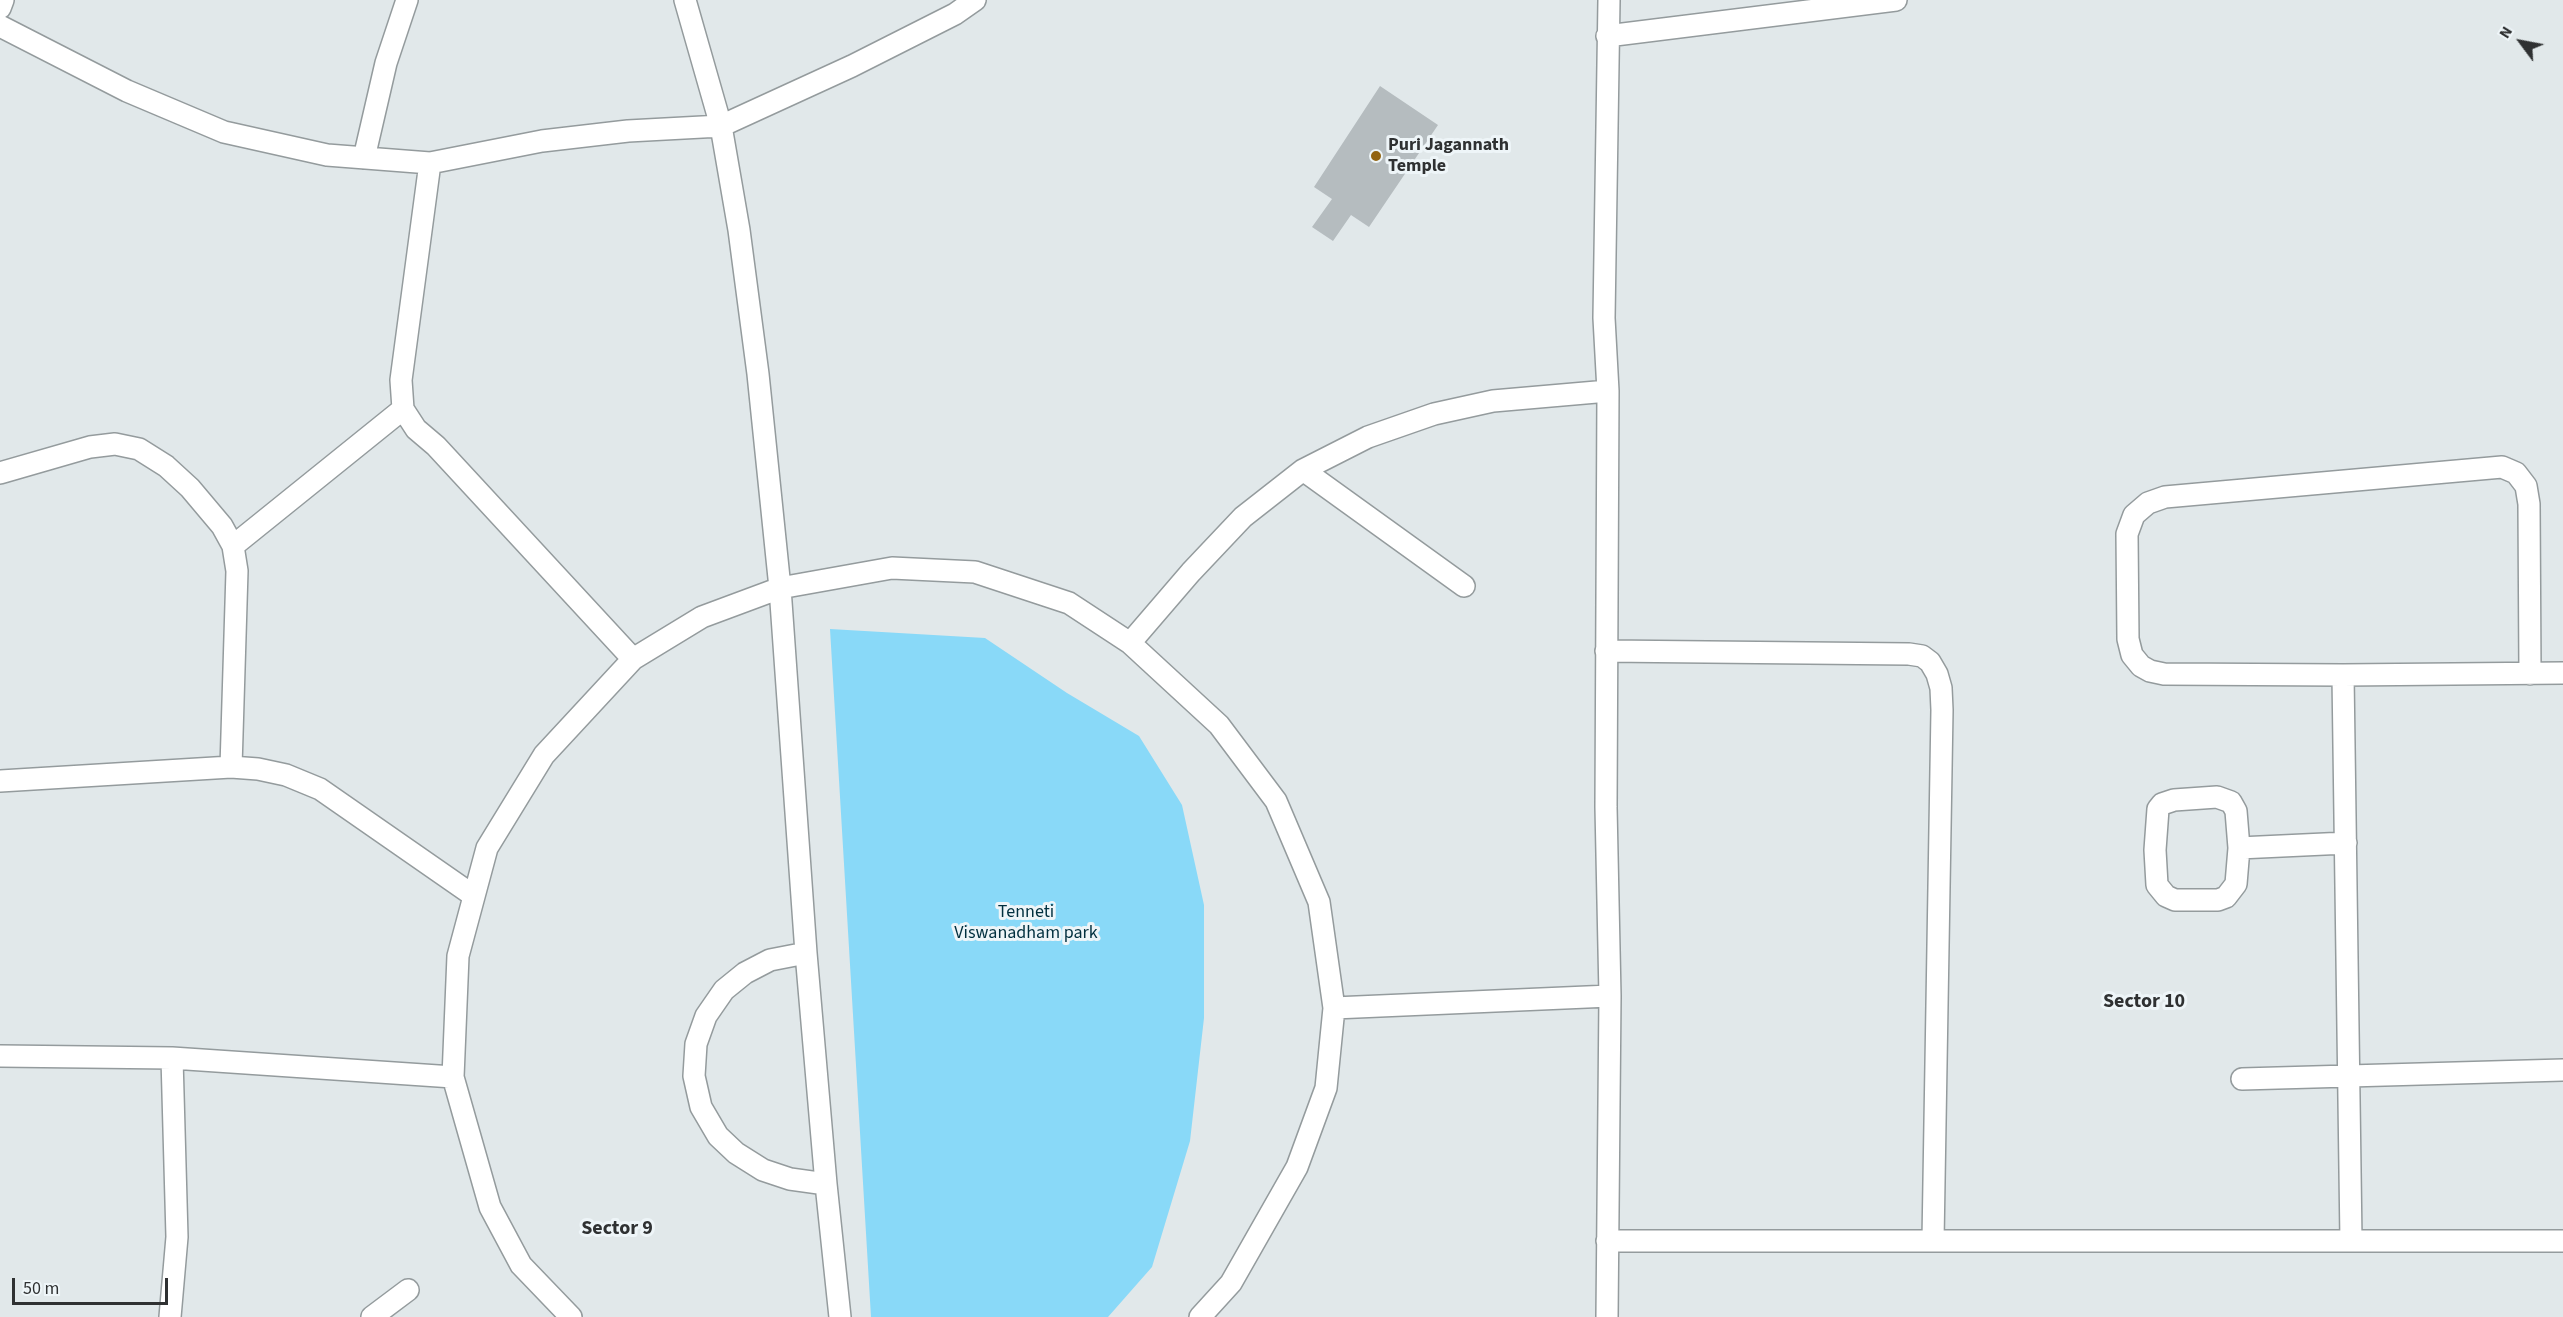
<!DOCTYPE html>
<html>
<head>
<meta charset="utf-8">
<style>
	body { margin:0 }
	#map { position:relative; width:2563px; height:1317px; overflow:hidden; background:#e1e8ea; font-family:"Source Sans 3",sans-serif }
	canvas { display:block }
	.north { position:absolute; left:2491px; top:12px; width:60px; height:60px; -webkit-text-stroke:4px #eef5f8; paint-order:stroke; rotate:302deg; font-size:16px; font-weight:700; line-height:24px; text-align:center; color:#2f3132 }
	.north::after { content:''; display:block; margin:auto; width:21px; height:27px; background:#2f3132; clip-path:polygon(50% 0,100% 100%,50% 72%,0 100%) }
	.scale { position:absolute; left:12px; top:1278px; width:156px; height:27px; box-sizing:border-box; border:3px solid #2f3132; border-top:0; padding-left:8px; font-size:18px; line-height:21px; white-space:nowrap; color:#2f3132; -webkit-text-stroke:4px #eef5f8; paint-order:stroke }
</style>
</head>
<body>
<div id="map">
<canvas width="2563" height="1317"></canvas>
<div class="north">N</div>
<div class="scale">50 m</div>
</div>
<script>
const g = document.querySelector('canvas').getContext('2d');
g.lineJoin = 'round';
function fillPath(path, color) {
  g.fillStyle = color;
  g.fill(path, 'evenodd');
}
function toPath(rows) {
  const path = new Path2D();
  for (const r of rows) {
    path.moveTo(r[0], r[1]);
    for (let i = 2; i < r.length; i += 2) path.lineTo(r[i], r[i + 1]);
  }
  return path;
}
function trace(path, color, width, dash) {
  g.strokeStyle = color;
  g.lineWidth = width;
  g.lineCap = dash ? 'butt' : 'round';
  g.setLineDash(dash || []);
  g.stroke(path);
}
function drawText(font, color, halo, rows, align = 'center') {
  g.font = font + ' "Source Sans 3",sans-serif';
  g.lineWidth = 6;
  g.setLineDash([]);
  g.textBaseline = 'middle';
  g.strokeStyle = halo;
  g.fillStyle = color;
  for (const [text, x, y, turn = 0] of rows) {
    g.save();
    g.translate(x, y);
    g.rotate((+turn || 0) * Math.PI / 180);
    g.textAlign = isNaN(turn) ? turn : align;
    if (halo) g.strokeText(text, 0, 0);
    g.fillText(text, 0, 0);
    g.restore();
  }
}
const green = toPath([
	[830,629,985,638,1067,693,1139,736,1182,805,1204,905,1204,1018,1190,1141,1152,1267,1108,1317,871,1317]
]);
const building = toPath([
	[1380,86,1438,125,1369,227,1351,215,1333,241,1312,227,1332,199,1314,187]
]);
const minor = toPath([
	[685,0,721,126,739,230,758,374,780,588,806,953,826,1184,840,1317],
	[0,8,3,0],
	[0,26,127,91,224,132,327,155,430,163,542,141,628,131,721,126,852,66,955,14,975,0],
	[1607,36,1896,0],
	[364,158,386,63,407,0],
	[430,163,401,380,403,409,416,429,436,446,633,659],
	[1303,470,1464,586],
	[0,473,90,447,115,444,139,449,166,466,190,488,222,526,233,546,237,571,231,767],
	[233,546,403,409],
	[1130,643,1191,572,1243,517,1303,470,1368,437,1434,414,1493,401,1608,391],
	[1606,651,1909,654,1922,656,1930,662,1937,674,1941,688,1942,710,1933,1240],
	[2530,674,2529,504,2526,486,2516,473,2502,467,2165,497,2148,503,2134,515,2127,534,2128,639,2132,655,2141,666,2150,671,2164,674,2343,675,2563,673],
	[2343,675,2351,1240],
	[0,781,231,767,258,769,286,775,320,789,474,896],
	[2217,797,2231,802,2236,811,2239,848,2236,884,2226,897,2218,900,2175,900,2166,896,2157,885,2155,850,2158,809,2162,804,2174,800,2217,797],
	[2239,848,2346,843],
	[806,953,770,960,745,973,724,990,706,1016,696,1044,694,1076,701,1107,718,1136,736,1153,763,1170,790,1179,826,1184],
	[1334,1008,1610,996],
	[0,1056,172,1058,453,1077],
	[2242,1079,2563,1070],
	[1607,1241,2563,1241],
	[170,1317,177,1237,172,1058],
	[372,1317,408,1290],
	[571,1317,521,1265,490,1207,453,1077,458,956,487,848,544,755,633,659,702,617,780,588,892,568,975,572,1069,603,1130,643,1219,725,1276,801,1319,902,1334,1008,1326,1088,1297,1167,1231,1283,1200,1317],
	[1607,1317,1610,996,1606,807,1608,391,1604,318,1609,0]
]);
const markers = [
	[1376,156,6,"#926310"]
];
const poiNames = [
	["Puri Jagannath",1388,146],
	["Temple",1388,167]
];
const parkNames = [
	["Tenneti",1026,913],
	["Viswanadham park",1026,934]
];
const neighbourhoodNames = [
	["Sector 10",2144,1003],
	["Sector 9",617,1230]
];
fillPath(green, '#89d9f8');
fillPath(building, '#b5bcbf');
trace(minor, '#949b9d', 24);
trace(minor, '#fff', 21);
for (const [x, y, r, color] of markers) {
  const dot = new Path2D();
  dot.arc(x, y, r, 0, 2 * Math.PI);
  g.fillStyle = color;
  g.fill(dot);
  trace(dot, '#eef5f8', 2);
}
drawText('bold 18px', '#2f3132', '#eef5f8', poiNames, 'left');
drawText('18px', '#002f3e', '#eef5f8', parkNames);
drawText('bold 20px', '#2f3132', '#eef5f8', neighbourhoodNames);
</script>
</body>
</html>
